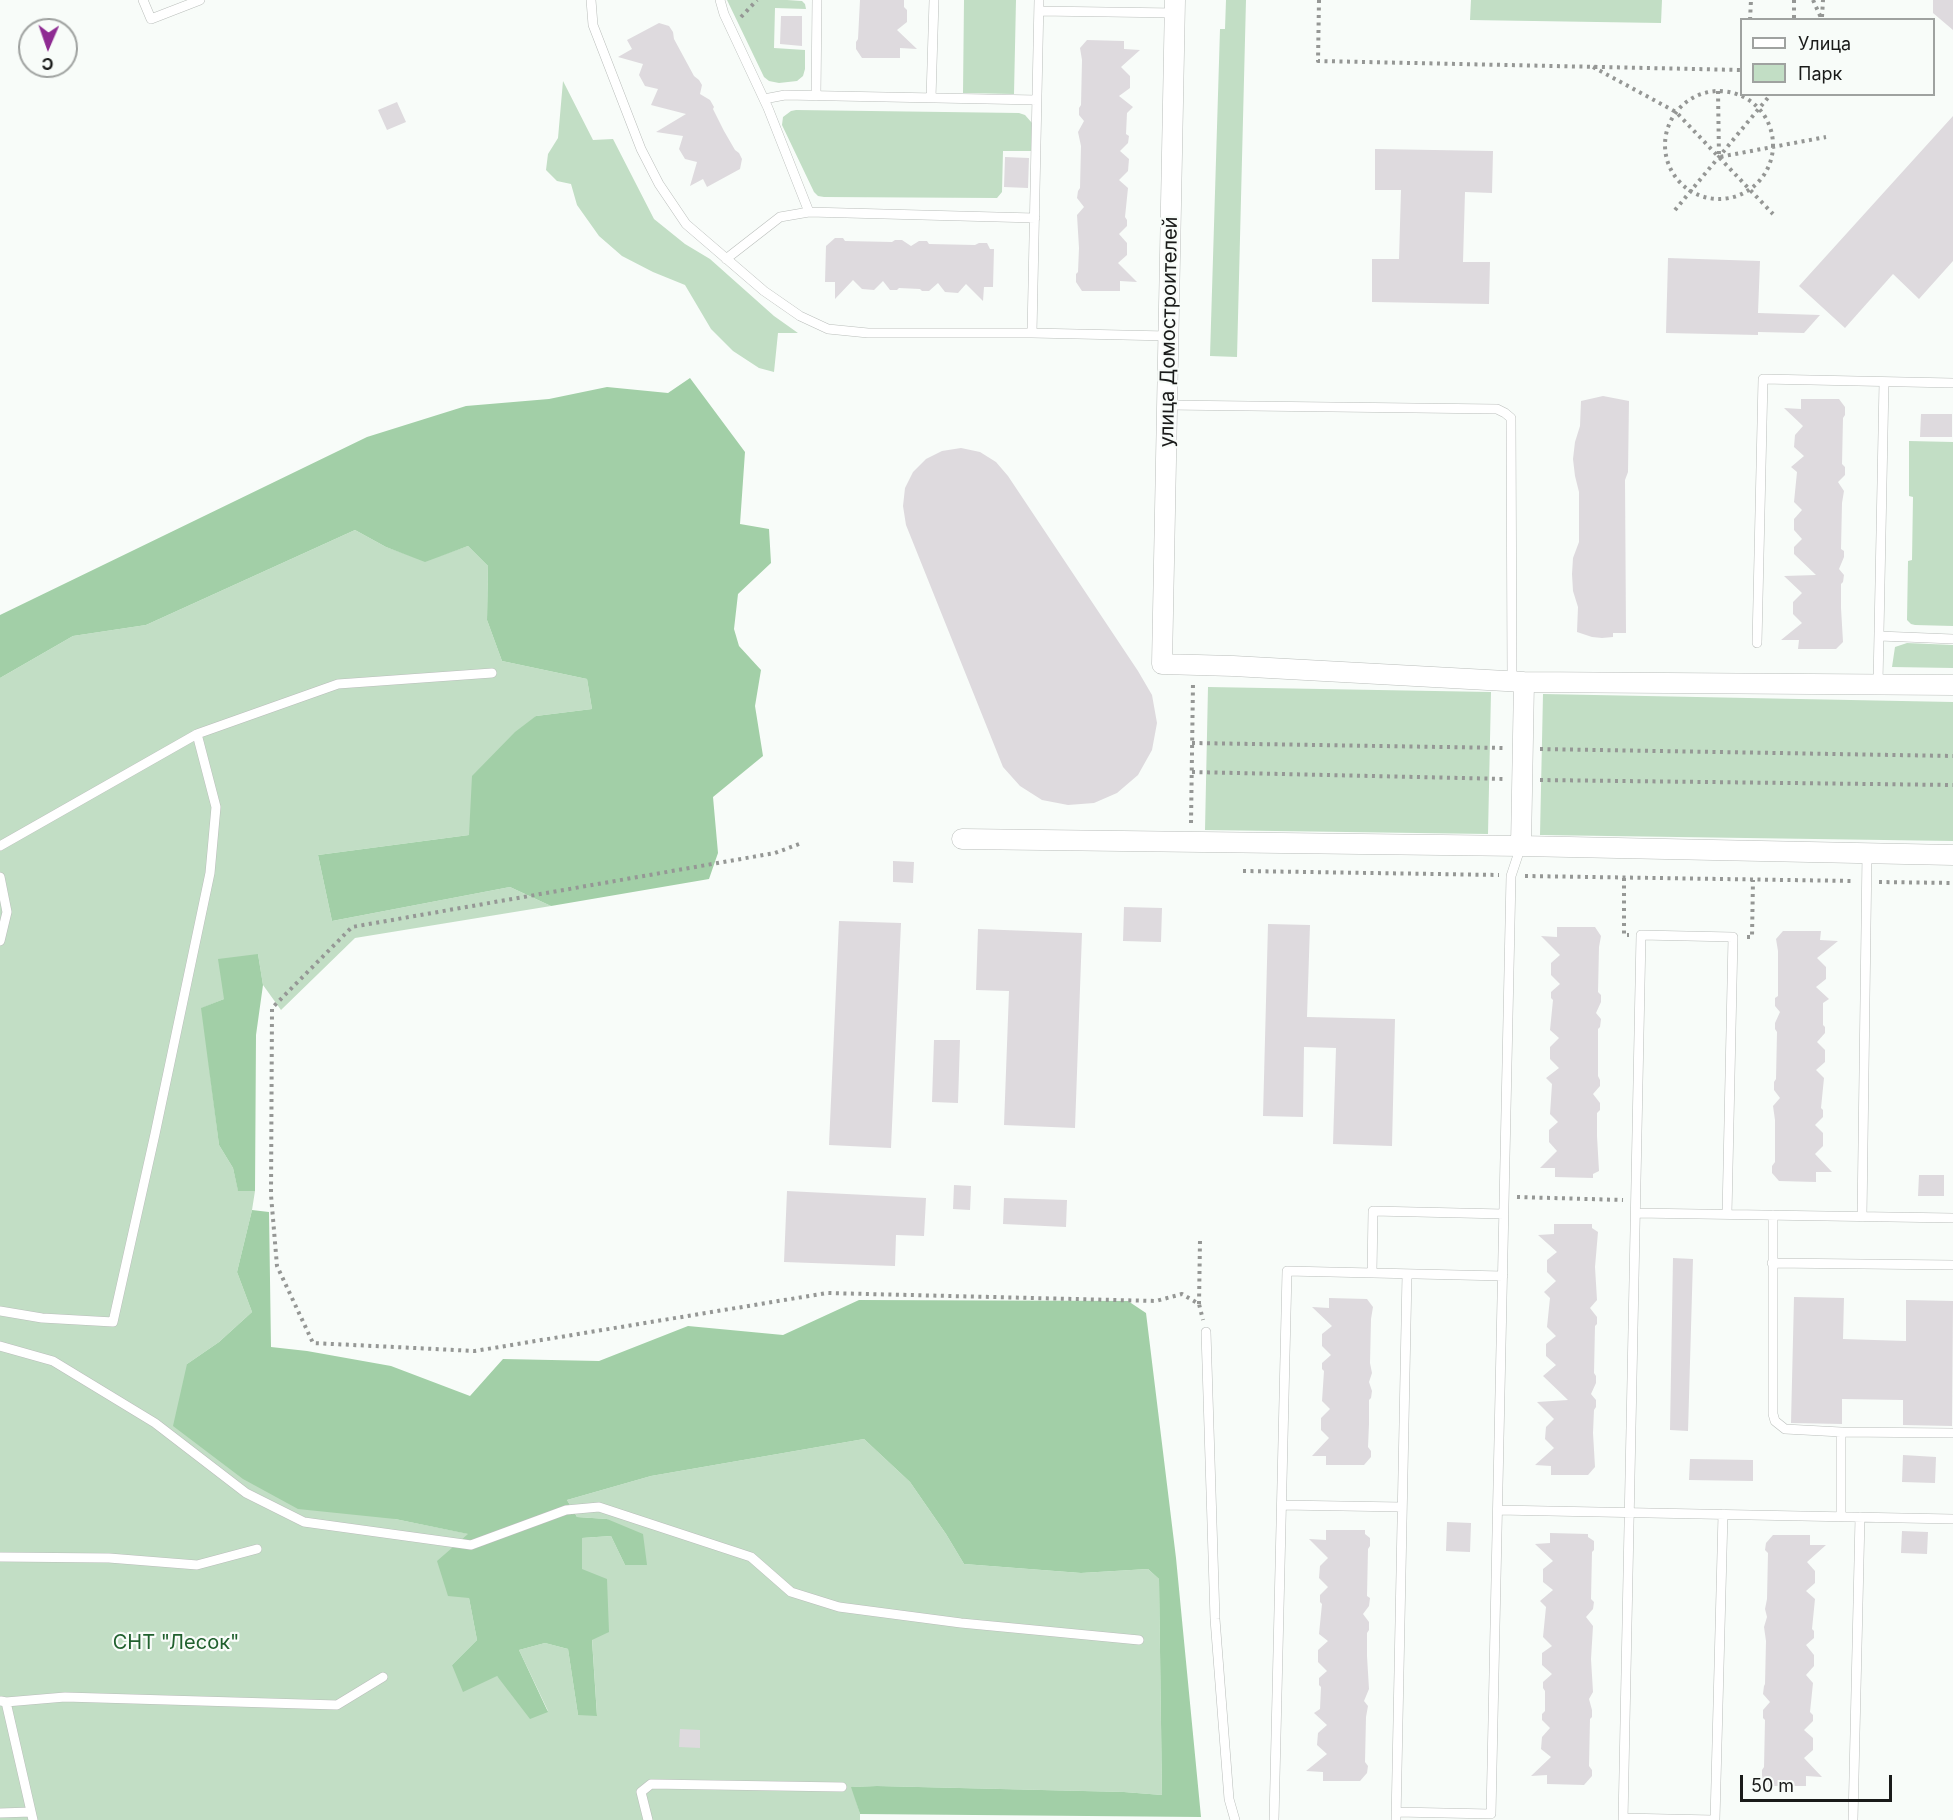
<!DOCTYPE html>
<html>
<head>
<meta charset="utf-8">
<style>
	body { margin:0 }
	#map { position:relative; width:1953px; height:1820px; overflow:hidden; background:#f8fcf9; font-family:Inter,sans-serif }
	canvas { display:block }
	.legend { position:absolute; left:1740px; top:18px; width:195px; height:78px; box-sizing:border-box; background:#f8fcf9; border:2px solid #9fa2a0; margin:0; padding:8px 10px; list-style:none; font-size:18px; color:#1a1b1a }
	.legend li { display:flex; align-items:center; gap:12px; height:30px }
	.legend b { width:30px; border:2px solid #9fa2a0 }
	.north { position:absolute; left:18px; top:18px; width:60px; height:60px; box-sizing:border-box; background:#f8fcf9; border:2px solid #9fa2a0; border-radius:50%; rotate:182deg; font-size:16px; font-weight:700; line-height:24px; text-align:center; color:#1a1b1a }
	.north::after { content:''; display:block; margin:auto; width:21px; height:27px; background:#8e2b92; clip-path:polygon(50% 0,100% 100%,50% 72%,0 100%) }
	.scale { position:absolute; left:1740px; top:1775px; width:152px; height:27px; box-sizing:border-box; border:3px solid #1a1b1a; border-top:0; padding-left:8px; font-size:18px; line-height:21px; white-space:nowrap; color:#1a1b1a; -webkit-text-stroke:4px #f8fcf9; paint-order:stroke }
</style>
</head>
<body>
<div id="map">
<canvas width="1953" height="1820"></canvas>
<ul class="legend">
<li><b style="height:8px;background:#fff"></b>Улица</li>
<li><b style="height:16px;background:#c2dec5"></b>Парк</li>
</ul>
<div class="north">С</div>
<div class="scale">50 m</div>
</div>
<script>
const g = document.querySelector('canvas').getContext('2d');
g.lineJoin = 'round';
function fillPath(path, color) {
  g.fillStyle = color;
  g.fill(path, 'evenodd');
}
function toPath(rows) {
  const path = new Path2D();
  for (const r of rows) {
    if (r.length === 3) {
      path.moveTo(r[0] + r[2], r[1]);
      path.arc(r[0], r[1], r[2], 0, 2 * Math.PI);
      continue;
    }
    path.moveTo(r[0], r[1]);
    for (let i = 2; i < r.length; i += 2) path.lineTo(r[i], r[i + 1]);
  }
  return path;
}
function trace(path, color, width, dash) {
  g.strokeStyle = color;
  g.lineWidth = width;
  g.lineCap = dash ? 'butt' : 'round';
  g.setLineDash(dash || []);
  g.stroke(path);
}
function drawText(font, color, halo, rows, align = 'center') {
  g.font = font + ' Inter,sans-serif';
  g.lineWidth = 4.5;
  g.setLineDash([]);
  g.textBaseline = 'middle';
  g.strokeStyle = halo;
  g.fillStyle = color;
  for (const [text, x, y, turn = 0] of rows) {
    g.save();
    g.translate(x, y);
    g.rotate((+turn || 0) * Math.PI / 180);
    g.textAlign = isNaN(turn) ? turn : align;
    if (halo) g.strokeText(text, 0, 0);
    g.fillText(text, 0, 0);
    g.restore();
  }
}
const green = toPath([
	[727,0,787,0,802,1,805,4,806,9,775,8,774,48,805,50,805,69,803,76,797,81,779,83,769,81,764,77],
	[964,0,1016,0,1014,94,963,93],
	[1226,0,1246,0,1237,357,1210,356,1220,29,1225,29],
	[1471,0,1662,0,1661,23,1470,20],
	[563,81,593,140,613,139,654,219,685,244,710,259,774,316,798,333,778,333,774,372,759,368,733,351,711,329,685,285,653,272,622,256,599,236,577,205,571,184,557,181,546,170,548,154,558,138],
	[796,110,1019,113,1025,115,1032,123,1032,151,1003,151,1002,192,997,198,824,197,818,196,814,192,782,125,783,117,791,111],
	[1909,441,1953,442,1953,626,1915,625,1911,624,1907,620,1908,561,1912,560,1913,497,1909,496],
	[355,530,386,547,425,561,468,546,488,566,487,620,502,661,587,679,592,709,536,716,469,835,318,855,332,921,510,887,551,906,355,938,281,1010,263,985,258,954,224,999,202,1008,219,1145,233,1168,238,1190,255,1191,252,1210,237,1272,252,1312,219,1342,187,1364,395,1519,469,1534,469,1598,477,1640,452,1665,497,1676,548,1711,519,1650,545,1643,568,1649,578,1715,597,1715,592,1639,582,1569,582,1538,611,1536,625,1565,646,1564,607,1519,577,1517,567,1500,651,1476,864,1439,910,1482,946,1534,964,1564,1081,1573,1148,1569,1159,1579,1162,1795,1124,1792,877,1786,852,1787,860,1814,860,1820,0,1820,0,678,73,636,146,625],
	[1907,643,1953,645,1953,668,1892,667,1895,647],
	[1208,687,1491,692,1488,834,1205,830],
	[1543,694,1953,702,1953,841,1540,835]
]);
const forest = toPath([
	[690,378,745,452,740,524,769,529,771,563,738,594,734,629,739,646,761,670,755,706,763,756,713,797,718,853,709,879,551,906,510,887,332,921,318,855,469,835,472,776,515,732,536,716,592,709,587,679,502,661,487,620,488,566,468,546,425,562,386,547,355,530,146,625,73,636,0,678,0,615,367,437,466,406,549,399,607,387,668,393],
	[258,954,263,985,256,1035,255,1191,238,1191,233,1168,219,1145,201,1008,224,999,218,959],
	[252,1210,269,1212,271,1347,307,1351,391,1366,470,1396,503,1359,599,1361,688,1326,783,1335,859,1300,1128,1301,1146,1313,1176,1558,1201,1817,860,1814,851,1787,877,1786,1124,1792,1162,1795,1159,1579,1148,1569,1081,1573,964,1564,946,1534,910,1482,864,1439,651,1476,567,1500,577,1517,607,1519,643,1534,647,1565,625,1565,611,1536,582,1538,582,1569,607,1579,609,1632,592,1640,597,1716,578,1715,568,1649,545,1643,519,1650,548,1712,530,1719,497,1676,463,1692,452,1665,477,1640,469,1598,448,1596,437,1561,468,1534,395,1519,298,1509,243,1479,173,1426,187,1364,219,1342,252,1312,237,1272]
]);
const building = toPath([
	[860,0,904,0,904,7,907,10,907,22,897,30,917,49,900,48,900,58,862,58,856,49,856,42,858,39],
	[1933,0,1953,0,1953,30,1933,13],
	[781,16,802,16,802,46,780,44],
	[659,23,669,26,673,32,674,39,694,76,699,80,702,85,700,94,710,100,714,107,713,109,724,131,735,150,739,153,742,159,740,169,707,187,703,179,690,186,697,162,685,159,679,149,683,136,656,132,686,114,651,105,658,89,645,86,639,75,643,64,618,57,632,49,627,40],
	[1087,40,1124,41,1124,49,1140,50,1121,67,1130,76,1130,88,1119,96,1133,107,1127,113,1126,134,1129,136,1128,143,1120,151,1129,159,1128,171,1119,180,1128,188,1125,217,1127,220,1127,226,1119,234,1127,243,1127,255,1118,263,1137,282,1120,281,1120,291,1082,291,1076,282,1076,274,1078,272,1079,248,1077,215,1084,207,1077,198,1078,191,1080,188,1081,146,1078,132,1084,121,1079,115,1079,108,1081,105,1082,60,1080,48],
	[397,102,406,122,387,130,378,110],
	[1953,116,1953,261,1919,299,1893,274,1845,328,1799,286],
	[1375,149,1493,151,1492,193,1465,192,1463,262,1490,262,1489,304,1372,302,1372,259,1399,259,1401,190,1375,190],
	[1005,157,1029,158,1028,188,1004,187],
	[835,238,843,238,845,241,892,242,895,240,902,240,911,246,919,241,927,241,929,244,975,245,979,243,987,243,990,249,994,249,993,287,984,287,983,301,966,284,958,293,945,292,938,283,929,291,922,291,920,289,899,288,897,290,890,290,883,281,874,290,862,289,853,280,835,299,835,282,825,282,826,246],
	[1668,258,1760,261,1758,313,1820,315,1804,333,1758,332,1758,335,1666,333],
	[1603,396,1629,401,1628,472,1625,480,1626,633,1613,633,1613,637,1602,638,1592,637,1577,632,1578,607,1573,591,1572,574,1573,558,1579,542,1579,492,1575,476,1573,459,1575,442,1580,426,1581,401],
	[1801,399,1839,399,1845,407,1845,415,1843,418,1842,464,1845,467,1845,475,1838,482,1844,491,1842,503,1841,549,1844,551,1844,557,1839,569,1844,575,1843,582,1841,584,1841,608,1843,642,1836,649,1798,649,1799,640,1781,640,1802,623,1793,614,1793,602,1802,593,1784,576,1816,575,1794,554,1794,547,1802,539,1794,530,1794,519,1802,510,1794,502,1797,472,1791,467,1804,456,1794,447,1795,435,1803,426,1784,408,1801,409],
	[1921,414,1952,414,1952,437,1920,437],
	[961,448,980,452,996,462,1008,476,1138,671,1152,695,1157,723,1152,750,1138,775,1117,793,1094,803,1068,805,1042,800,1020,786,1003,767,906,525,903,506,905,488,913,472,926,459,942,451],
	[893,861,914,862,913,883,893,882],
	[1124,907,1162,908,1161,942,1123,941],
	[839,921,901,923,891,1148,829,1145],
	[1268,924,1310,925,1307,1017,1395,1019,1392,1146,1333,1144,1336,1048,1304,1047,1303,1117,1263,1116],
	[1557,927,1595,927,1601,936,1599,947,1598,992,1601,995,1601,1002,1596,1013,1601,1019,1600,1027,1598,1029,1598,1076,1600,1080,1600,1086,1593,1094,1600,1103,1600,1110,1597,1113,1597,1136,1599,1171,1593,1174,1593,1178,1555,1177,1555,1168,1540,1168,1557,1151,1549,1142,1549,1130,1558,1122,1550,1114,1552,1084,1546,1078,1559,1068,1550,1059,1550,1047,1559,1038,1550,1030,1553,1000,1551,998,1551,992,1560,984,1551,975,1551,963,1560,955,1541,936,1557,937],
	[978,929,1082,933,1075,1128,1004,1125,1009,991,976,990],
	[1783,931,1821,931,1820,940,1838,941,1817,958,1826,967,1826,979,1816,987,1829,999,1823,1003,1823,1025,1825,1027,1825,1033,1817,1042,1825,1050,1825,1062,1816,1070,1824,1078,1821,1108,1823,1110,1823,1117,1815,1125,1823,1133,1823,1146,1815,1154,1832,1172,1816,1172,1816,1182,1779,1181,1772,1173,1772,1166,1775,1162,1775,1120,1773,1106,1780,1098,1774,1090,1774,1082,1776,1079,1777,1032,1775,1029,1775,1023,1780,1012,1775,1006,1775,998,1778,996,1778,951,1776,939],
	[934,1040,960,1040,958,1103,932,1102],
	[1919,1175,1944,1175,1944,1196,1918,1196],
	[954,1185,971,1186,970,1210,953,1209],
	[787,1191,926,1198,924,1236,896,1235,895,1266,784,1262],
	[1004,1198,1067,1200,1066,1227,1003,1224],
	[1554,1224,1592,1224,1592,1228,1598,1232,1595,1267,1597,1300,1590,1308,1597,1317,1597,1324,1595,1326,1594,1373,1596,1376,1596,1383,1591,1394,1596,1400,1596,1407,1594,1410,1593,1433,1595,1467,1588,1475,1551,1475,1551,1466,1535,1465,1554,1448,1545,1439,1546,1427,1554,1419,1537,1402,1568,1400,1543,1376,1556,1365,1546,1356,1546,1344,1556,1336,1547,1327,1550,1298,1544,1292,1556,1281,1547,1272,1547,1260,1557,1252,1538,1235,1554,1234],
	[1673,1258,1693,1259,1688,1431,1670,1430],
	[1794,1297,1844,1298,1843,1339,1906,1341,1906,1300,1953,1301,1952,1426,1903,1425,1903,1400,1842,1399,1842,1424,1791,1423],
	[1329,1298,1367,1299,1373,1307,1371,1319,1370,1363,1372,1373,1369,1382,1372,1391,1371,1398,1369,1400,1369,1424,1368,1447,1371,1451,1371,1457,1364,1465,1326,1465,1326,1456,1312,1456,1329,1438,1321,1430,1321,1418,1330,1409,1322,1401,1324,1371,1322,1369,1322,1363,1331,1355,1322,1346,1322,1334,1332,1326,1312,1307,1329,1308],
	[1903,1455,1936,1457,1935,1483,1902,1482],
	[1690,1459,1753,1460,1753,1481,1689,1480],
	[1447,1522,1471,1523,1470,1552,1446,1551],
	[1326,1530,1365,1530,1365,1534,1370,1538,1370,1546,1368,1549,1367,1596,1370,1598,1369,1606,1363,1614,1369,1622,1369,1630,1367,1633,1367,1656,1369,1689,1364,1701,1368,1706,1366,1717,1365,1762,1368,1766,1367,1773,1360,1781,1323,1781,1323,1772,1306,1771,1327,1754,1317,1745,1318,1733,1327,1725,1314,1713,1320,1709,1321,1687,1319,1685,1319,1678,1327,1671,1318,1662,1318,1650,1328,1641,1319,1634,1322,1604,1320,1602,1320,1595,1328,1587,1319,1578,1320,1566,1328,1558,1309,1539,1326,1540],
	[1902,1531,1928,1532,1927,1554,1901,1553],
	[1550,1533,1588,1534,1588,1537,1594,1541,1594,1550,1592,1552,1591,1599,1594,1602,1593,1609,1586,1617,1593,1626,1591,1659,1593,1692,1589,1699,1592,1710,1592,1717,1590,1719,1589,1766,1592,1770,1592,1776,1584,1785,1547,1784,1547,1775,1531,1776,1551,1757,1541,1749,1542,1737,1550,1728,1542,1720,1542,1714,1545,1711,1545,1691,1543,1688,1543,1682,1552,1674,1542,1665,1542,1653,1552,1646,1543,1637,1546,1607,1540,1601,1553,1590,1543,1582,1543,1569,1553,1561,1535,1544,1550,1543],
	[1773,1535,1810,1535,1810,1545,1826,1545,1807,1562,1815,1571,1815,1583,1806,1591,1815,1599,1812,1629,1814,1631,1814,1638,1806,1645,1814,1655,1814,1666,1806,1675,1813,1683,1810,1712,1813,1715,1813,1721,1804,1730,1813,1738,1813,1750,1804,1758,1822,1777,1806,1776,1806,1786,1768,1786,1768,1782,1762,1778,1762,1770,1764,1767,1765,1720,1763,1718,1763,1710,1770,1702,1763,1694,1764,1686,1765,1684,1766,1641,1764,1627,1767,1617,1765,1609,1767,1599,1768,1553,1765,1550,1766,1543],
	[680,1729,700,1730,700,1748,679,1747]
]);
const path = toPath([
	[1319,0,1318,61,1742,70],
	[1794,0,1794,20],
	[1813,0,1822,20],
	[741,17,757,0],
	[1822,17,1823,0],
	[1750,20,1751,0],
	[1593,67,1676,112,1773,214],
	[1719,145,54],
	[1718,91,1719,157,1826,137],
	[1675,210,1771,94],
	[1192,743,1505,748],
	[1540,749,1953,756],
	[1192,772,1505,779],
	[1540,780,1953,785],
	[1191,823,1193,683],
	[799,844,775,853,352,927,272,1008,271,1195,277,1266,313,1343,475,1351,827,1293,1156,1301,1182,1294,1199,1304,1203,1320],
	[1243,871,1499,875],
	[1525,876,1853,881],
	[1624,878,1624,935,1629,935],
	[1879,882,1953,883],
	[1747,937,1752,937,1753,880],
	[1517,1197,1623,1200],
	[1199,1304,1200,1240]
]);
const lane = toPath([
	[143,0,151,19,200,0],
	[591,0,593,25,641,149,659,184,686,224,764,291,800,316,828,329,868,333,1032,333],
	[720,0,724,14,768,108,809,212],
	[1039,0,1032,333,1168,336],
	[1039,11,1175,13],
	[816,96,817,0],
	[931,98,934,0],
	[764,99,785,95,1037,100],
	[726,259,780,217,809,212,1035,218],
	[1167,405,1497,409,1505,413,1511,418,1512,681],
	[1879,636,1953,639],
	[1757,643,1763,379,1953,383],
	[1878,683,1884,382],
	[0,846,197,734,338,684,492,673],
	[0,877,7,912,0,941],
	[1636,1213,1953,1218],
	[1773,1215,1773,1414,1775,1421,1785,1429,1841,1432,1841,1517],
	[1862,1217,1867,853],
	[1772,1263,1953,1265],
	[1372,1273,1373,1211,1504,1214],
	[0,1311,42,1318,113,1322,155,1134,210,873,216,807,197,734],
	[1206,1332,1215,1619,1229,1799,1235,1820],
	[0,1346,53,1361,155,1423,246,1493,304,1522,471,1545,566,1510,599,1507,751,1557,791,1592,839,1607,961,1623,1139,1640],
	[1841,1432,1953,1433],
	[1282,1505,1402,1507],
	[1498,1510,1953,1519],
	[0,1557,109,1558,197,1565,257,1549],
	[1,1701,6,1702,33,1820],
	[6,1702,65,1697,337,1705,383,1677],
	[1397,1812,1491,1814,1511,876,1521,846],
	[0,1813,31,1812],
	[1623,1818,1713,1820],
	[648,1820,641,1792,651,1784,842,1787],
	[1274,1820,1287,1271,1503,1276],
	[1396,1820,1407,1274],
	[1623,1820,1641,935,1733,937,1727,1214],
	[1715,1820,1723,1514],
	[1853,1820,1860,1517]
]);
const street = toPath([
	[1175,0,1162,664,1233,666,1524,682,1953,685],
	[962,839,1521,846,1953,855],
	[1521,846,1524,682]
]);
const streetNames = [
	["улица Домостроителей",1169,332,-89]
];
const parkNames = [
	["СНТ \"Лесок\"",176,1643]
];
fillPath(green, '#c2dec5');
fillPath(forest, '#a2cfa7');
fillPath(building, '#dedade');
trace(lane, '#babebb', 10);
trace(street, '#babebb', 21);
trace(path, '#959795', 4, [3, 4.5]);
trace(lane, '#fff', 9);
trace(street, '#fff', 20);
drawText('20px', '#1a1b1a', '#f8fcf9', streetNames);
drawText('20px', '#20602e', '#f8fcf9', parkNames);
</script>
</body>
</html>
